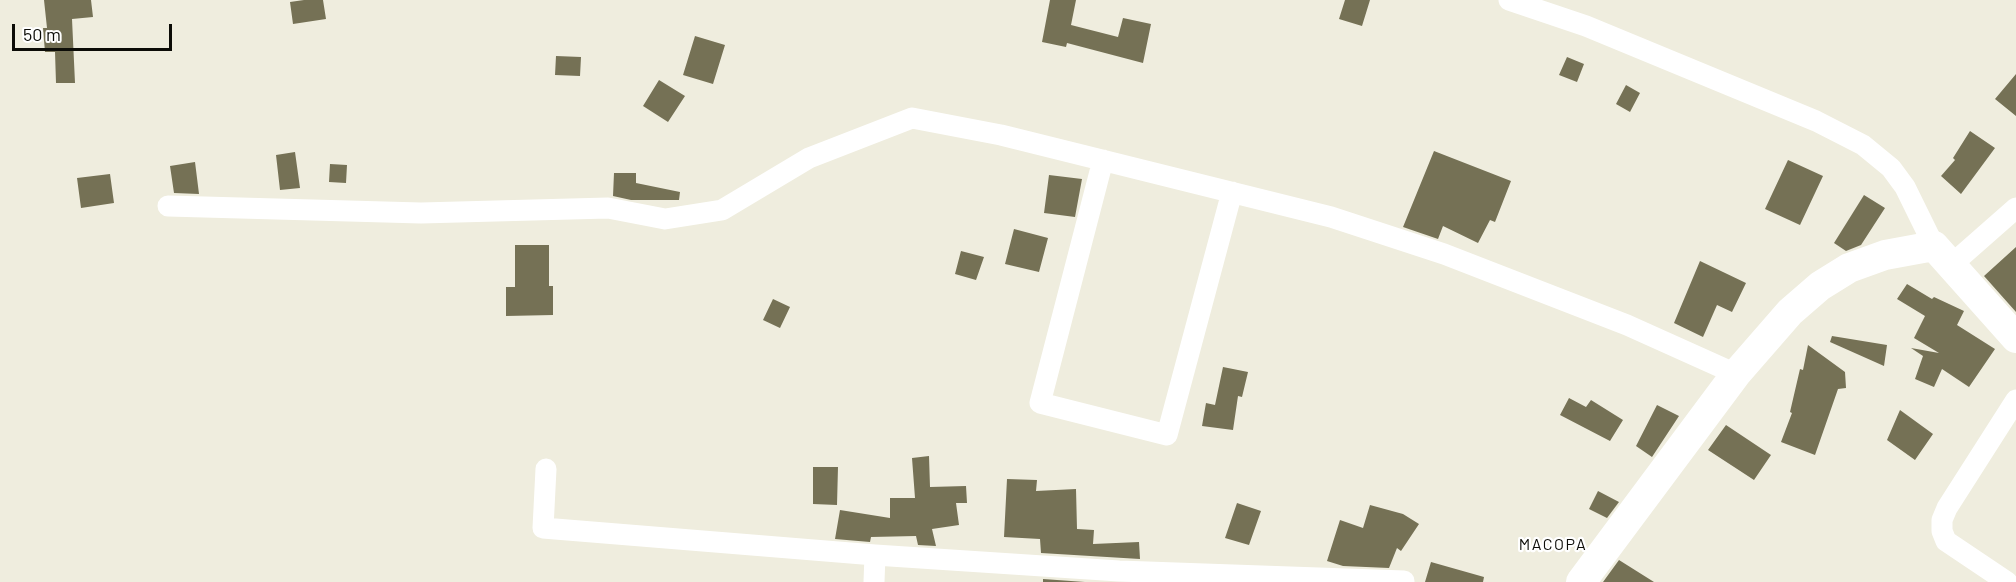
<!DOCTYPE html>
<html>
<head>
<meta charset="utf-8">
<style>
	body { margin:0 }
	#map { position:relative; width:2016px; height:582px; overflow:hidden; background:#efedde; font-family:Barlow,sans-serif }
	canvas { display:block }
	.scale { position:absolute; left:12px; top:24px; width:160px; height:27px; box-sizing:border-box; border:3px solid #0c0c07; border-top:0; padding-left:8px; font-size:18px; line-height:21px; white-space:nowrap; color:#0c0c07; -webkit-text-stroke:4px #fff; paint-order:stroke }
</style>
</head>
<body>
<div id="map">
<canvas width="2016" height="582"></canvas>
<div class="scale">50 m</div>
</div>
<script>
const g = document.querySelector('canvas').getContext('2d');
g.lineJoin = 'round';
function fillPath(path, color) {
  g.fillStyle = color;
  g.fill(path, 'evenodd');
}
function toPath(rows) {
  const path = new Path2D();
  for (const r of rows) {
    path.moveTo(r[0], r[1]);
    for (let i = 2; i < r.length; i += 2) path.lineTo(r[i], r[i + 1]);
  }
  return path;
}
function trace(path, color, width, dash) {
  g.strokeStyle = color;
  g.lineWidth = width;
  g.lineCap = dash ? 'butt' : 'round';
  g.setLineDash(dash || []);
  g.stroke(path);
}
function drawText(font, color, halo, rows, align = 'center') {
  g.font = font + ' Barlow,sans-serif';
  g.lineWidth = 4.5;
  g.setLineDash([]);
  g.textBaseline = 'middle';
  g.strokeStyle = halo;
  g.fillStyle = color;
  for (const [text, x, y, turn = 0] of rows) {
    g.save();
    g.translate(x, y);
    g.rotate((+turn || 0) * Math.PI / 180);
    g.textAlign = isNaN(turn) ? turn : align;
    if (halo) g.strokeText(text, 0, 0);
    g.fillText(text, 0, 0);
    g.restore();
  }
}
const building = toPath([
	[44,0,91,0,93,17,72,19,75,83,56,83,55,52,45,52,43,28,47,28],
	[304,0,323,0,326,19,293,24,290,2],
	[1050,0,1076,0,1071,25,1118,37,1123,18,1151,24,1143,63,1067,43,1066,47,1042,42],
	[1345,0,1370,0,1362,26,1339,19],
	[695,36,725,45,713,84,683,75],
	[556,56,581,57,580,76,555,75],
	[1567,57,1584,64,1577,82,1559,75],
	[2016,74,2016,116,1995,99],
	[659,80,685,96,668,122,643,106],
	[1626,85,1640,93,1630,112,1616,104],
	[1970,131,1995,148,1961,194,1941,176,1955,160,1953,158],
	[1434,151,1511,181,1495,222,1490,220,1478,243,1443,226,1438,239,1403,227],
	[295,152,300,188,280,190,276,155],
	[1788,160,1823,176,1800,225,1765,209],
	[195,162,199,194,174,193,170,166],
	[330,164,347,165,346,183,329,182],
	[614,173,636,173,636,183,680,192,679,200,631,200,613,196],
	[110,174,114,203,81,208,77,178],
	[1049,175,1082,179,1075,217,1044,213],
	[1864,195,1885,208,1861,245,1846,251,1834,243],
	[1014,229,1048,238,1039,272,1005,264],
	[515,245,549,245,549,286,553,286,553,315,506,316,506,287,515,287],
	[2016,247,2016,312,1984,276],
	[961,251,984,257,976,280,955,274],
	[1700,261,1746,283,1732,312,1717,305,1703,337,1674,323],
	[1907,284,1932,299,1934,297,1964,311,1957,325,1995,349,1969,387,1942,369,1934,387,1915,379,1923,356,1911,348,1939,353,1914,338,1925,316,1897,299],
	[773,299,790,307,780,328,763,320],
	[1832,336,1887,345,1884,366,1830,342],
	[1808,345,1845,372,1846,388,1838,389,1815,455,1781,442,1792,413,1790,412,1800,369,1803,370],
	[1223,367,1248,372,1242,397,1238,396,1233,430,1202,426,1206,403,1215,405],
	[1569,398,1586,407,1591,400,1623,420,1610,441,1560,415],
	[1657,405,1679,416,1652,457,1636,446],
	[1900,410,1933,434,1915,460,1887,440],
	[1726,425,1771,455,1754,480,1708,450],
	[929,456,930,487,966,486,967,503,956,503,959,525,932,529,936,546,918,545,916,536,871,537,870,542,835,539,840,510,890,518,890,498,915,498,912,458],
	[813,467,838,467,837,505,813,504],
	[1007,479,1037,480,1036,491,1076,489,1077,529,1094,530,1093,544,1139,542,1140,559,1041,553,1040,539,1004,537],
	[1598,491,1619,502,1607,518,1589,509],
	[1237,503,1261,511,1249,545,1225,538],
	[1370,505,1403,514,1419,524,1401,551,1397,548,1389,568,1343,566,1327,561,1340,520,1363,528],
	[1619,560,1654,582,1603,582],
	[1431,562,1484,577,1483,582,1425,582],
	[1043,579,1085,582,1043,582]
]);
const street = toPath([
	[1509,0,1586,26,1816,121,1863,145,1891,168,1905,187,1934,246],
	[1103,160,1040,403,1167,435,1232,192],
	[168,206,421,213,608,208,665,219,722,210,809,158,912,118,1001,135,1331,217,1444,254,1627,325,1736,374],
	[1950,266,2016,208],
	[546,469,543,528,875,555,1119,571,1404,581],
	[874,582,875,555],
	[2007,582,1946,541,1942,531,1942,520,1947,508,2016,400]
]);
const secondary = toPath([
	[1581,582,1736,374,1790,312,1820,286,1849,268,1885,255,1934,246,2016,338]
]);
const neighbourhoodNames = [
	["MACOPA",1553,545]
];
fillPath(building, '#757155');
trace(street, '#fff', 21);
trace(secondary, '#fff', 30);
g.letterSpacing = '1.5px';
drawText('16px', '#0c0c07', '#fff', neighbourhoodNames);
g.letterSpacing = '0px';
</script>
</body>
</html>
